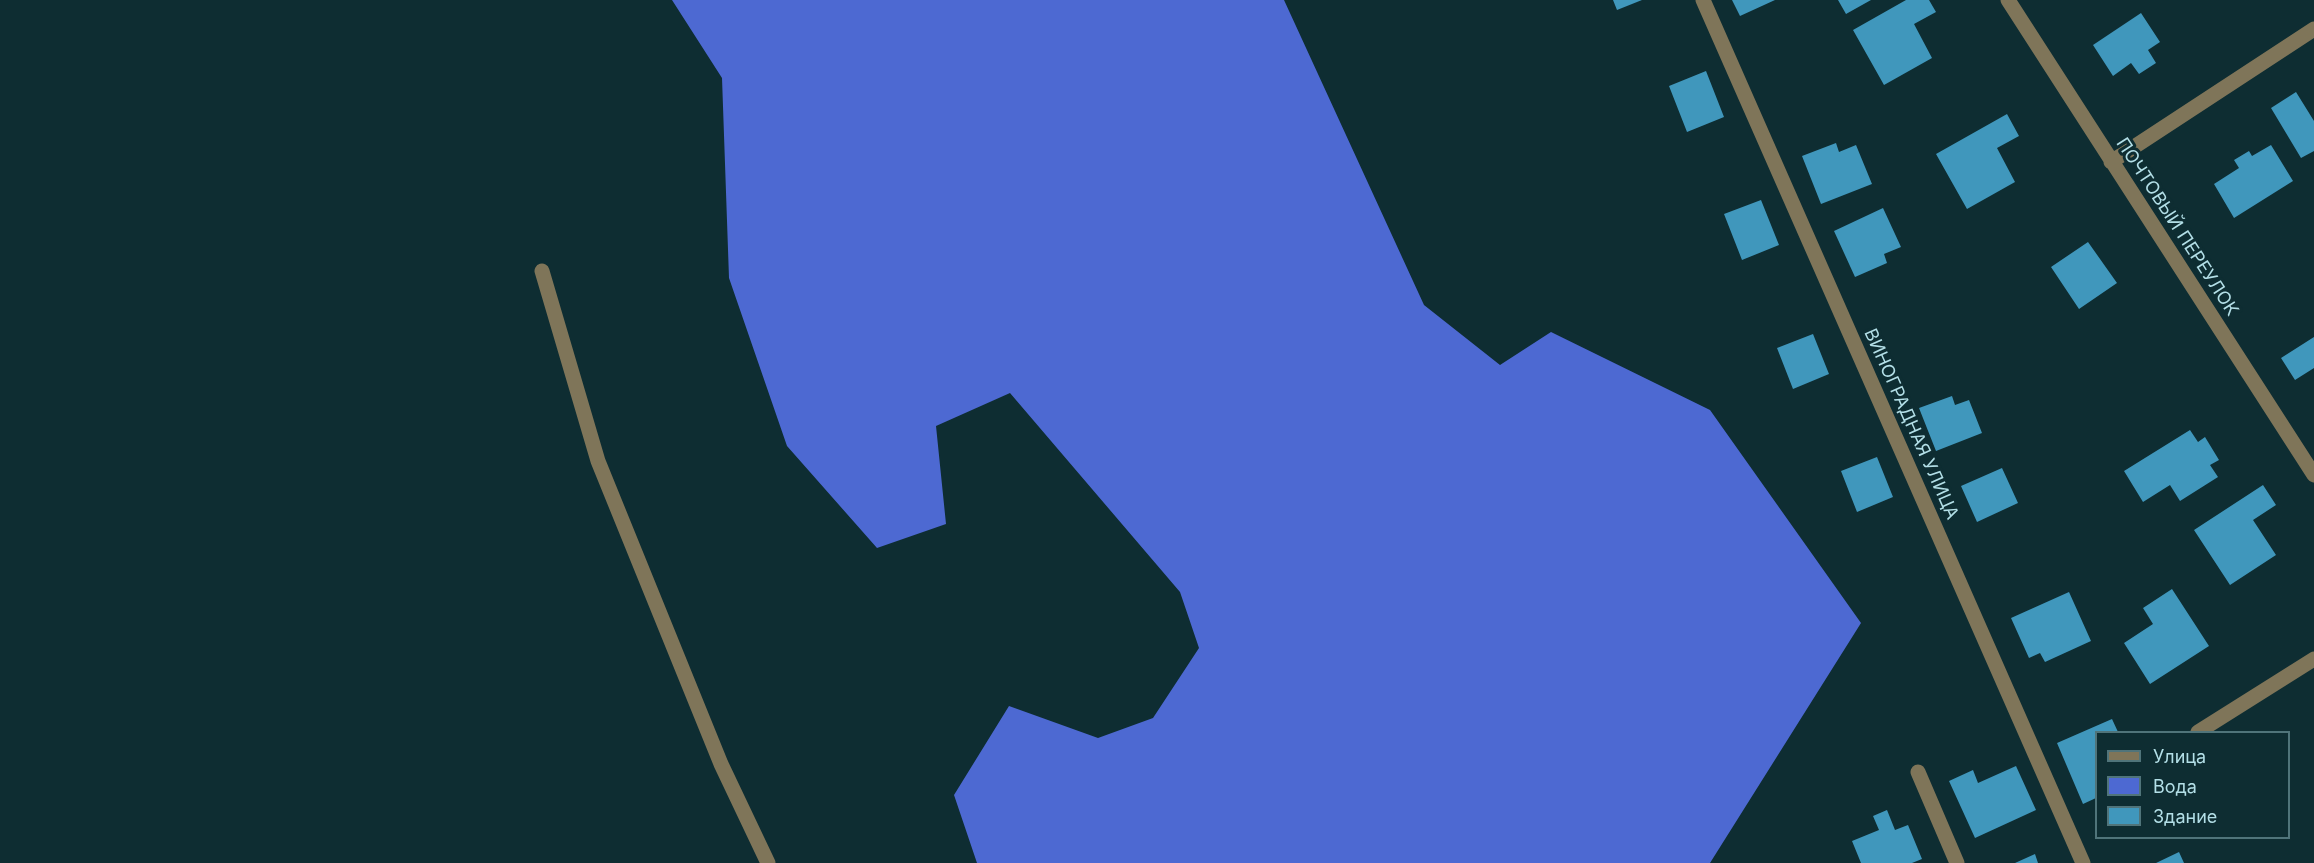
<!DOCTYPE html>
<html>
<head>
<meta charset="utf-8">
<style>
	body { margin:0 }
	#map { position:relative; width:2314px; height:863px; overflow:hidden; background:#0e2d32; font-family:Inter,sans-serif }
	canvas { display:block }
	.legend { position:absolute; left:2095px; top:731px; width:195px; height:108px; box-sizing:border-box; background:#0e2d32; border:2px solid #50747a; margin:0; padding:8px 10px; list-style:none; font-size:18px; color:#b3dfe7 }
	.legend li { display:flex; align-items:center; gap:12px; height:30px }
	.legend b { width:30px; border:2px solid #50747a }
</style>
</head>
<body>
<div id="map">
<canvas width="2314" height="863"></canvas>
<ul class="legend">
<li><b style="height:8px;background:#7f7559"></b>Улица</li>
<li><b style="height:16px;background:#4d69d2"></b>Вода</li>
<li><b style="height:16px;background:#4097bc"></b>Здание</li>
</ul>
</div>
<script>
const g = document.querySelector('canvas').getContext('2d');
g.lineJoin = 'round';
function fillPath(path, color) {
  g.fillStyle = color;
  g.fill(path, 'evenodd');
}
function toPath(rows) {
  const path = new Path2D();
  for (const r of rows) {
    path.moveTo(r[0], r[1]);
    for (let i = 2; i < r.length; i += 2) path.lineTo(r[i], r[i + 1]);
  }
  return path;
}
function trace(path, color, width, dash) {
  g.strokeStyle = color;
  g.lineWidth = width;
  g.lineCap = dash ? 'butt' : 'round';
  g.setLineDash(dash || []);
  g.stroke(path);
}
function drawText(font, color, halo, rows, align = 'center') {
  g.font = font + ' Inter,sans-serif';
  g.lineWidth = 6;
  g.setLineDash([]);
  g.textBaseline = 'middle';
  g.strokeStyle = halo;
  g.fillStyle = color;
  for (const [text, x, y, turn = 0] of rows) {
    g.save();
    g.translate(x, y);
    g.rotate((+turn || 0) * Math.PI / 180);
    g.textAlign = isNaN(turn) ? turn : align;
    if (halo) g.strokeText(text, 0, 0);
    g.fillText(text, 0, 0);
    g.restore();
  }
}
const water = toPath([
	[672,0,1284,0,1424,305,1500,365,1551,332,1710,410,1861,623,1710,863,977,863,954,795,1009,706,1098,738,1153,718,1199,648,1180,592,1010,393,936,426,946,524,877,548,787,446,729,278,722,78]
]);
const building = toPath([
	[1613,0,1642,0,1617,10],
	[1732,0,1775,0,1740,16],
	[1838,0,1871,0,1846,14],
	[1906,0,1929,0,1936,12,1914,24,1932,58,1884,85,1853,30],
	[2141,13,2160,42,2148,50,2156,63,2139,74,2131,63,2113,76,2093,45],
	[1706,71,1724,117,1687,132,1669,86],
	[2296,92,2314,121,2314,151,2301,158,2271,108],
	[2007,114,2019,136,1997,148,2015,182,1967,209,1936,154],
	[1836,143,1839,152,1856,145,1872,184,1821,204,1802,156],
	[2271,145,2293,181,2234,218,2214,184,2239,168,2234,160,2249,151,2252,156],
	[1761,200,1779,245,1742,260,1724,214],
	[1883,208,1901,247,1884,254,1887,263,1855,277,1834,231],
	[2088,242,2117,283,2079,309,2051,267],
	[1813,334,1829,374,1793,389,1777,348],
	[2314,337,2314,368,2295,380,2281,358],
	[1952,396,1955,405,1969,400,1982,433,1936,451,1919,408],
	[2190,430,2198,442,2205,437,2219,460,2210,465,2218,477,2180,501,2170,485,2143,502,2124,471],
	[1877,457,1893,497,1857,512,1841,471],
	[2002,468,2018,503,1977,522,1961,486],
	[2263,485,2276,505,2253,520,2276,555,2230,585,2194,530],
	[2172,589,2209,646,2150,684,2124,643,2153,624,2143,608],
	[2069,592,2091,641,2045,662,2040,653,2029,658,2011,618],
	[2112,719,2118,732,2096,732,2096,798,2083,804,2057,743],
	[2016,766,2036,810,1975,838,1949,781,1973,770,1978,783],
	[1887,810,1895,830,1908,825,1922,859,1912,863,1861,863,1852,841,1879,830,1873,816],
	[2179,852,2184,863,2156,863],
	[2035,854,2038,863,2015,863]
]);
const minor = toPath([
	[1703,0,2083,863],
	[2008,0,2314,475],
	[2111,162,2314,29],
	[542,271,598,461,721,764,768,863],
	[2198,732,2314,659],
	[1918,772,1957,863]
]);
const streetNames = [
	["ПОЧТОВЫЙ ПЕРЕУЛОК",2177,227,57],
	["ВИНОГРАДНАЯ УЛИЦА",1911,424,66]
];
fillPath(water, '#4d69d2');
fillPath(building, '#4097bc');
trace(minor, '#7f7559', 15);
drawText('18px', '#b3dfe7', '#0e2d32', streetNames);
</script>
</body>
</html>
